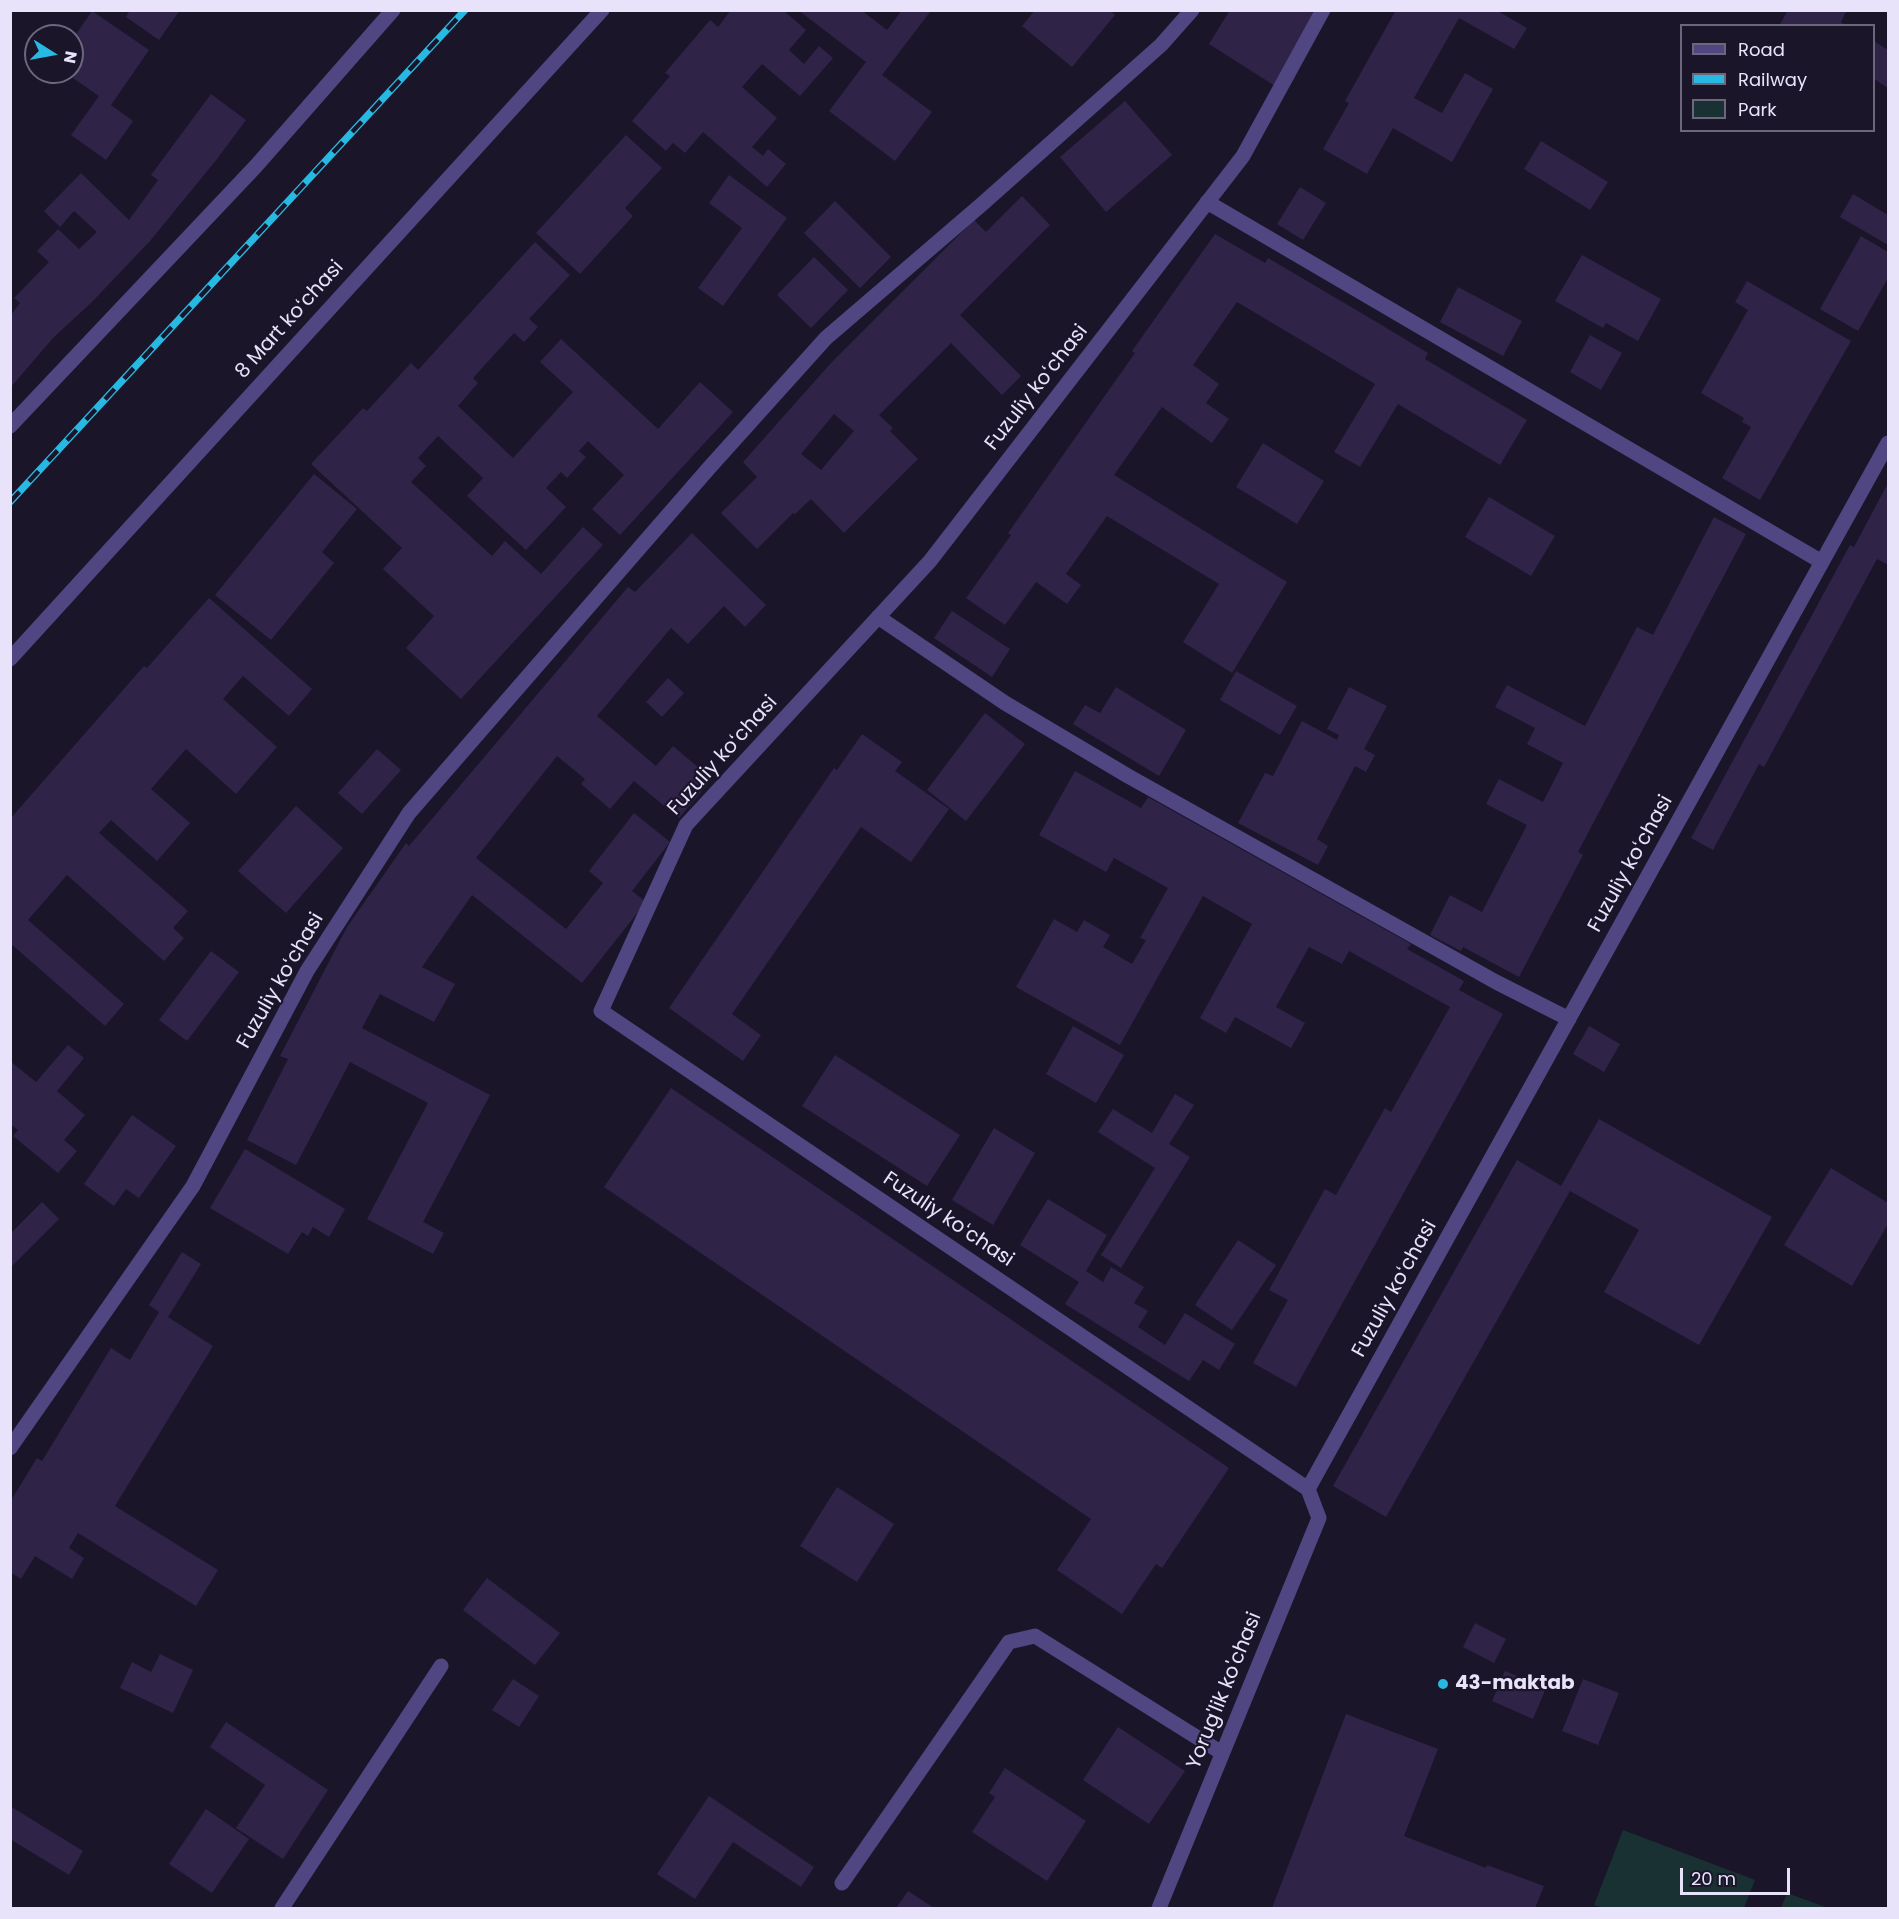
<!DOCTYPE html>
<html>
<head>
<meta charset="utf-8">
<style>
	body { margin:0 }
	#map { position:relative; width:1899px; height:1919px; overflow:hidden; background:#1b152a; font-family:Poppins,sans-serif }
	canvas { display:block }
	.frame { position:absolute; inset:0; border:12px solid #e8e2fb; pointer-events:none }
	.legend { position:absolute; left:1680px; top:24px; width:195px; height:108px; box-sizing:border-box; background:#1b152a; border:2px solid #6d677e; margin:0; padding:8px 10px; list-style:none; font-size:18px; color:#e8e2fb }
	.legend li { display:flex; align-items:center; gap:12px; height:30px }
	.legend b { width:30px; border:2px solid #6d677e }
	.north { position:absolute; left:24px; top:24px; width:60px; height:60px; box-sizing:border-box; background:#1b152a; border:2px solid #6d677e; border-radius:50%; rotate:101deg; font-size:16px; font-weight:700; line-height:24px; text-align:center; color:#e8e2fb }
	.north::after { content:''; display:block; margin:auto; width:21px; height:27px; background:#27b9e2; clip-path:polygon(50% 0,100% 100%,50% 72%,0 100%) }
	.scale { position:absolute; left:1680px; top:1868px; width:110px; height:27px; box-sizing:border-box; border:3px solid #e8e2fb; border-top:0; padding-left:8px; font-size:18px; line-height:21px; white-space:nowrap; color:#e8e2fb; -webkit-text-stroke:4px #1b152a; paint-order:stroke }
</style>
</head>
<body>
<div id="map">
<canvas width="1899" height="1919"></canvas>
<div class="frame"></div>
<ul class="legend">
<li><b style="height:8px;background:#504682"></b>Road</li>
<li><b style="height:8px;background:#27b9e2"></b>Railway</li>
<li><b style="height:16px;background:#193133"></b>Park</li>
</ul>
<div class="north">N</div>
<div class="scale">20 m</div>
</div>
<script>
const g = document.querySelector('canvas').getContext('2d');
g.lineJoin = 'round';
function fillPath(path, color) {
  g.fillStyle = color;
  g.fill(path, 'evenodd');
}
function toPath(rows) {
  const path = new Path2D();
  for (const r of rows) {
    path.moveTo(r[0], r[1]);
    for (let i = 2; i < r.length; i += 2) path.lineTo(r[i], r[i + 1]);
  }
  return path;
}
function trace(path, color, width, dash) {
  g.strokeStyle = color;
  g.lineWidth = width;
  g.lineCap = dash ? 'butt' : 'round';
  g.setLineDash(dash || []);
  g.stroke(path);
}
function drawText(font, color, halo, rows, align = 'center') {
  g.font = font + ' Poppins,sans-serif';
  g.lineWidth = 4.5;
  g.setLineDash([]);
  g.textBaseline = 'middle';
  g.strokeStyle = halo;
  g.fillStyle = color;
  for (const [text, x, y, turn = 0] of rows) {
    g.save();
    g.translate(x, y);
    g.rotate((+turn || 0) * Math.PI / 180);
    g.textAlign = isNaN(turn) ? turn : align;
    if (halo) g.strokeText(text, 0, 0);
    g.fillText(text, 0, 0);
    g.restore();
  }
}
const green = toPath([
	[1623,1830,1755,1880,1744,1908,1604,1908,1594,1905],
	[1787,1893,1828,1908,1781,1908]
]);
const building = toPath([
	[130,10,180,10,159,40,126,17],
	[731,10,783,10,806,30,789,50,804,64,819,46,833,58,800,96,762,64,742,87,777,118,752,147,763,156,768,149,786,164,767,187,703,132,685,153,673,143,666,151,632,121,670,76,665,73,710,20,718,27],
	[798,10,861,10,887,30,902,10,930,12,882,75,932,112,895,161,829,111,866,62],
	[1035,10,1110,10,1115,15,1072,67,1022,26],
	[1230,10,1309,10,1319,17,1275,86,1209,44],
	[1396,10,1496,10,1527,28,1514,49,1459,18,1414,98,1442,113,1465,73,1493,89,1452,162,1393,128,1367,174,1323,149,1349,103,1345,101],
	[1788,10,1847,10,1841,22,1846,26,1779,26],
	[92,11,149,50,111,105,133,121,106,160,71,135,99,96,64,72,72,72,72,40],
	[1874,41,1888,50,1888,88,1874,79],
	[211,94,246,120,217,159,150,241,91,303,54,337,10,388,10,316,20,303,14,298,49,262,37,251,58,229,79,249,97,232,74,211,60,227,44,211,81,173,129,220,158,180,151,175],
	[1125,101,1172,155,1106,212,1060,157],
	[626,135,662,168,625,208,633,216,580,274,536,233],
	[1541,141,1608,182,1590,210,1524,169],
	[729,175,787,218,723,306,698,288,742,228,709,203],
	[1300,187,1326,203,1303,240,1277,224],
	[1853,194,1888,215,1888,245,1840,217],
	[1022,196,1050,225,960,315,1021,376,1002,395,951,343,879,415,893,428,890,431,918,459,844,533,811,499,795,514,793,513,757,549,721,513,757,477,743,462,830,364,974,220,986,232],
	[834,414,854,431,821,470,801,454],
	[835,201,891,257,860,288,804,233],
	[1215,234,1265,263,1268,258,1380,324,1428,353,1425,359,1527,420,1500,465,1398,404,1360,467,1334,452,1375,384,1237,302,1193,365,1219,384,1206,403,1229,419,1212,443,1162,407,1114,475,1287,582,1232,673,1183,642,1219,584,1107,516,1066,574,1081,585,1067,604,1036,582,1005,625,966,598,1011,535,1008,533,1135,353,1132,351],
	[1861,236,1888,252,1888,278,1858,331,1820,309],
	[535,242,570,275,529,319,538,327,524,342,514,333,473,378,478,383,458,406,513,458,573,392,540,362,561,339,658,429,700,382,733,412,620,535,592,509,624,475,588,441,579,451,586,457,567,478,561,472,546,488,566,507,526,550,467,496,483,478,438,436,418,458,426,466,411,482,492,556,505,541,541,574,583,527,603,545,461,699,406,648,434,616,383,569,402,548,311,464,363,408,367,411,411,363,418,370],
	[1582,255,1661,299,1638,341,1606,323,1603,328,1555,301],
	[814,257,848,290,811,328,777,295],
	[1747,281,1851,341,1760,500,1722,478,1751,427,1742,422,1744,418,1701,393,1748,310,1735,302],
	[1458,287,1522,321,1503,356,1440,322],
	[1590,335,1622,353,1601,390,1570,372],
	[1263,443,1324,481,1297,524,1236,487],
	[314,474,357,509,322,552,334,563,271,640,215,595],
	[1888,483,1888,565,1877,559,1764,767,1759,764,1713,850,1691,838,1850,545,1854,547],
	[1489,497,1555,536,1531,576,1465,537],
	[1714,517,1746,534,1578,852,1583,855,1519,977,1463,947,1461,951,1430,935,1450,895,1482,912,1527,825,1486,804,1499,779,1543,802,1563,763,1527,744,1535,728,1495,707,1507,685,1585,726,1637,627,1653,635],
	[692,533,766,605,745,627,724,606,688,644,671,628,597,716,656,766,673,746,712,779,679,818,634,781,610,809,581,784,585,779,557,756,476,858,566,929,603,883,589,871,634,813,670,842,632,891,646,902,582,983,472,895,422,967,455,984,434,1022,380,994,362,1028,490,1095,423,1222,444,1233,433,1254,367,1219,428,1103,350,1062,296,1165,247,1140,288,1059,280,1056,347,927,406,843,409,846,628,587,635,592],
	[209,598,312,689,289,716,243,676,223,699,277,747,236,794,186,749,151,789,190,823,157,861,111,820,99,833,188,911,173,928,184,938,164,961,67,875,28,920,124,1004,105,1026,10,943,10,819,144,666,147,668],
	[952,611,1010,649,992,677,934,638],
	[1236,671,1297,706,1280,735,1220,700],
	[668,678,684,693,662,717,646,702],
	[1116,687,1186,730,1159,776,1073,724,1085,705,1100,713],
	[1349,687,1387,706,1364,749,1375,755,1366,772,1355,766,1317,839,1328,846,1318,865,1238,823,1265,773,1273,776,1302,721,1337,740,1339,735,1327,729],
	[985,713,1025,744,966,821,927,790],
	[862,734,902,762,895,771,949,809,911,862,861,827,732,1014,761,1035,743,1061,669,1008,834,768,837,770],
	[377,749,401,770,362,814,338,793],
	[1075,771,1141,808,1148,797,1411,944,1407,949,1464,981,1459,990,1503,1014,1296,1387,1253,1363,1288,1300,1269,1290,1325,1189,1336,1195,1385,1108,1391,1112,1450,1007,1349,951,1342,964,1309,947,1276,1007,1305,1023,1291,1048,1235,1017,1226,1033,1200,1018,1252,924,1203,896,1120,1045,1016,987,1054,919,1077,932,1084,920,1110,935,1103,947,1132,964,1146,940,1140,938,1168,888,1114,858,1106,872,1039,835],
	[296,806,343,848,286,913,238,871],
	[211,951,239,972,187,1041,159,1020],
	[1073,1026,1124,1055,1096,1103,1046,1074],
	[1589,1026,1620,1044,1604,1072,1573,1054],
	[68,1045,84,1058,57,1091,85,1115,64,1140,77,1151,58,1173,13,1136,18,1130,10,1124,10,1061,36,1082],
	[835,1055,960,1135,927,1186,802,1106],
	[671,1088,1229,1468,1162,1568,1156,1564,1122,1614,1057,1570,1091,1519,604,1187],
	[1175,1094,1194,1105,1169,1144,1190,1157,1121,1268,1101,1255,1155,1168,1098,1132,1113,1109,1152,1133],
	[132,1115,176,1146,139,1198,126,1189,114,1206,84,1184],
	[1599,1119,1772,1217,1699,1345,1604,1292,1639,1230,1570,1191,1386,1517,1333,1486,1517,1160,1561,1186],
	[994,1128,1035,1153,993,1225,952,1200],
	[245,1149,345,1209,329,1237,313,1227,308,1236,302,1232,288,1254,210,1208],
	[1831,1168,1888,1203,1888,1224,1852,1286,1784,1245],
	[1048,1199,1107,1235,1086,1271,1103,1282,1111,1267,1144,1287,1134,1303,1148,1311,1138,1327,1165,1345,1185,1313,1235,1344,1219,1370,1203,1360,1189,1381,1065,1304,1079,1282,1020,1245],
	[42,1202,59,1219,10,1268,10,1234],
	[1238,1240,1276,1265,1232,1330,1195,1305],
	[182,1252,201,1264,168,1317,213,1346,115,1506,218,1570,196,1606,78,1533,69,1548,84,1558,72,1579,35,1556,21,1579,10,1572,10,1502,37,1458,42,1461,111,1348,130,1360,159,1312,149,1305],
	[837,1487,894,1524,857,1582,800,1546],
	[487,1578,560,1633,535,1665,463,1610],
	[1475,1623,1506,1639,1494,1663,1463,1647],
	[160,1654,193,1670,173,1713,120,1688,132,1662,151,1672],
	[1505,1671,1546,1688,1533,1719,1492,1701],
	[513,1679,539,1696,519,1727,492,1710],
	[1583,1679,1619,1693,1598,1745,1562,1731],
	[1346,1714,1438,1749,1404,1836,1486,1868,1487,1865,1544,1886,1535,1908,1272,1908],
	[226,1722,328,1790,283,1859,236,1828,265,1785,210,1747],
	[1118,1727,1185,1771,1149,1824,1083,1780],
	[1005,1768,1086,1821,1047,1881,972,1832,995,1797,989,1793],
	[709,1796,814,1867,801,1887,733,1842,695,1899,657,1874],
	[10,1806,83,1851,69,1875,10,1839],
	[206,1809,249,1839,212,1893,169,1864],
	[908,1891,934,1908,896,1908]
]);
const minor = toPath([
	[1323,10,1243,156,930,561,686,825,601,1011,1308,1489,1888,443],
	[1207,202,1822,562],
	[10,426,256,166,393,10],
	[878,617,1005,703,1128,776,1496,982,1569,1019],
	[10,659,602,10],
	[10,1448,193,1186,307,971,409,813,709,468,826,338,981,205,1161,45,1192,10],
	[842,1883,1009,1642,1035,1636,1222,1753],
	[282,1908,441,1666],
	[1159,1908,1319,1518,1308,1489]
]);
const rail = toPath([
	[10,502,465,10]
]);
const markers = [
	[1443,1684,6,"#27b9e2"]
];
const streetNames = [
	["8 Mart koʻchasi",290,320,-48],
	["Fuzuliy koʻchasi",1037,388,-52],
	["Fuzuliy koʻchasi",723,756,-48],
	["Fuzuliy koʻchasi",1631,864,-61],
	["Fuzuliy koʻchasi",281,981,-60],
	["Fuzuliy koʻchasi",948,1220,34],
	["Fuzuliy koʻchasi",1395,1289,-61],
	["Yorug'lik ko'chasi",1225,1691,-68]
];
const poiNames = [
	["43-maktab",1455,1684]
];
fillPath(green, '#193133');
fillPath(building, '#2f2348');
trace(minor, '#504682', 15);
trace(rail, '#27b9e2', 7);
trace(rail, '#1b152a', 4.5, [14]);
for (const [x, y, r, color] of markers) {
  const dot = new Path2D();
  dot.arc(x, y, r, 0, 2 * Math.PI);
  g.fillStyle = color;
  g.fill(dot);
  trace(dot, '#1b152a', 2);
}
drawText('20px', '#e8e2fb', '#1b152a', streetNames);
drawText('bold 20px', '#e8e2fb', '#1b152a', poiNames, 'left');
</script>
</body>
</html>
